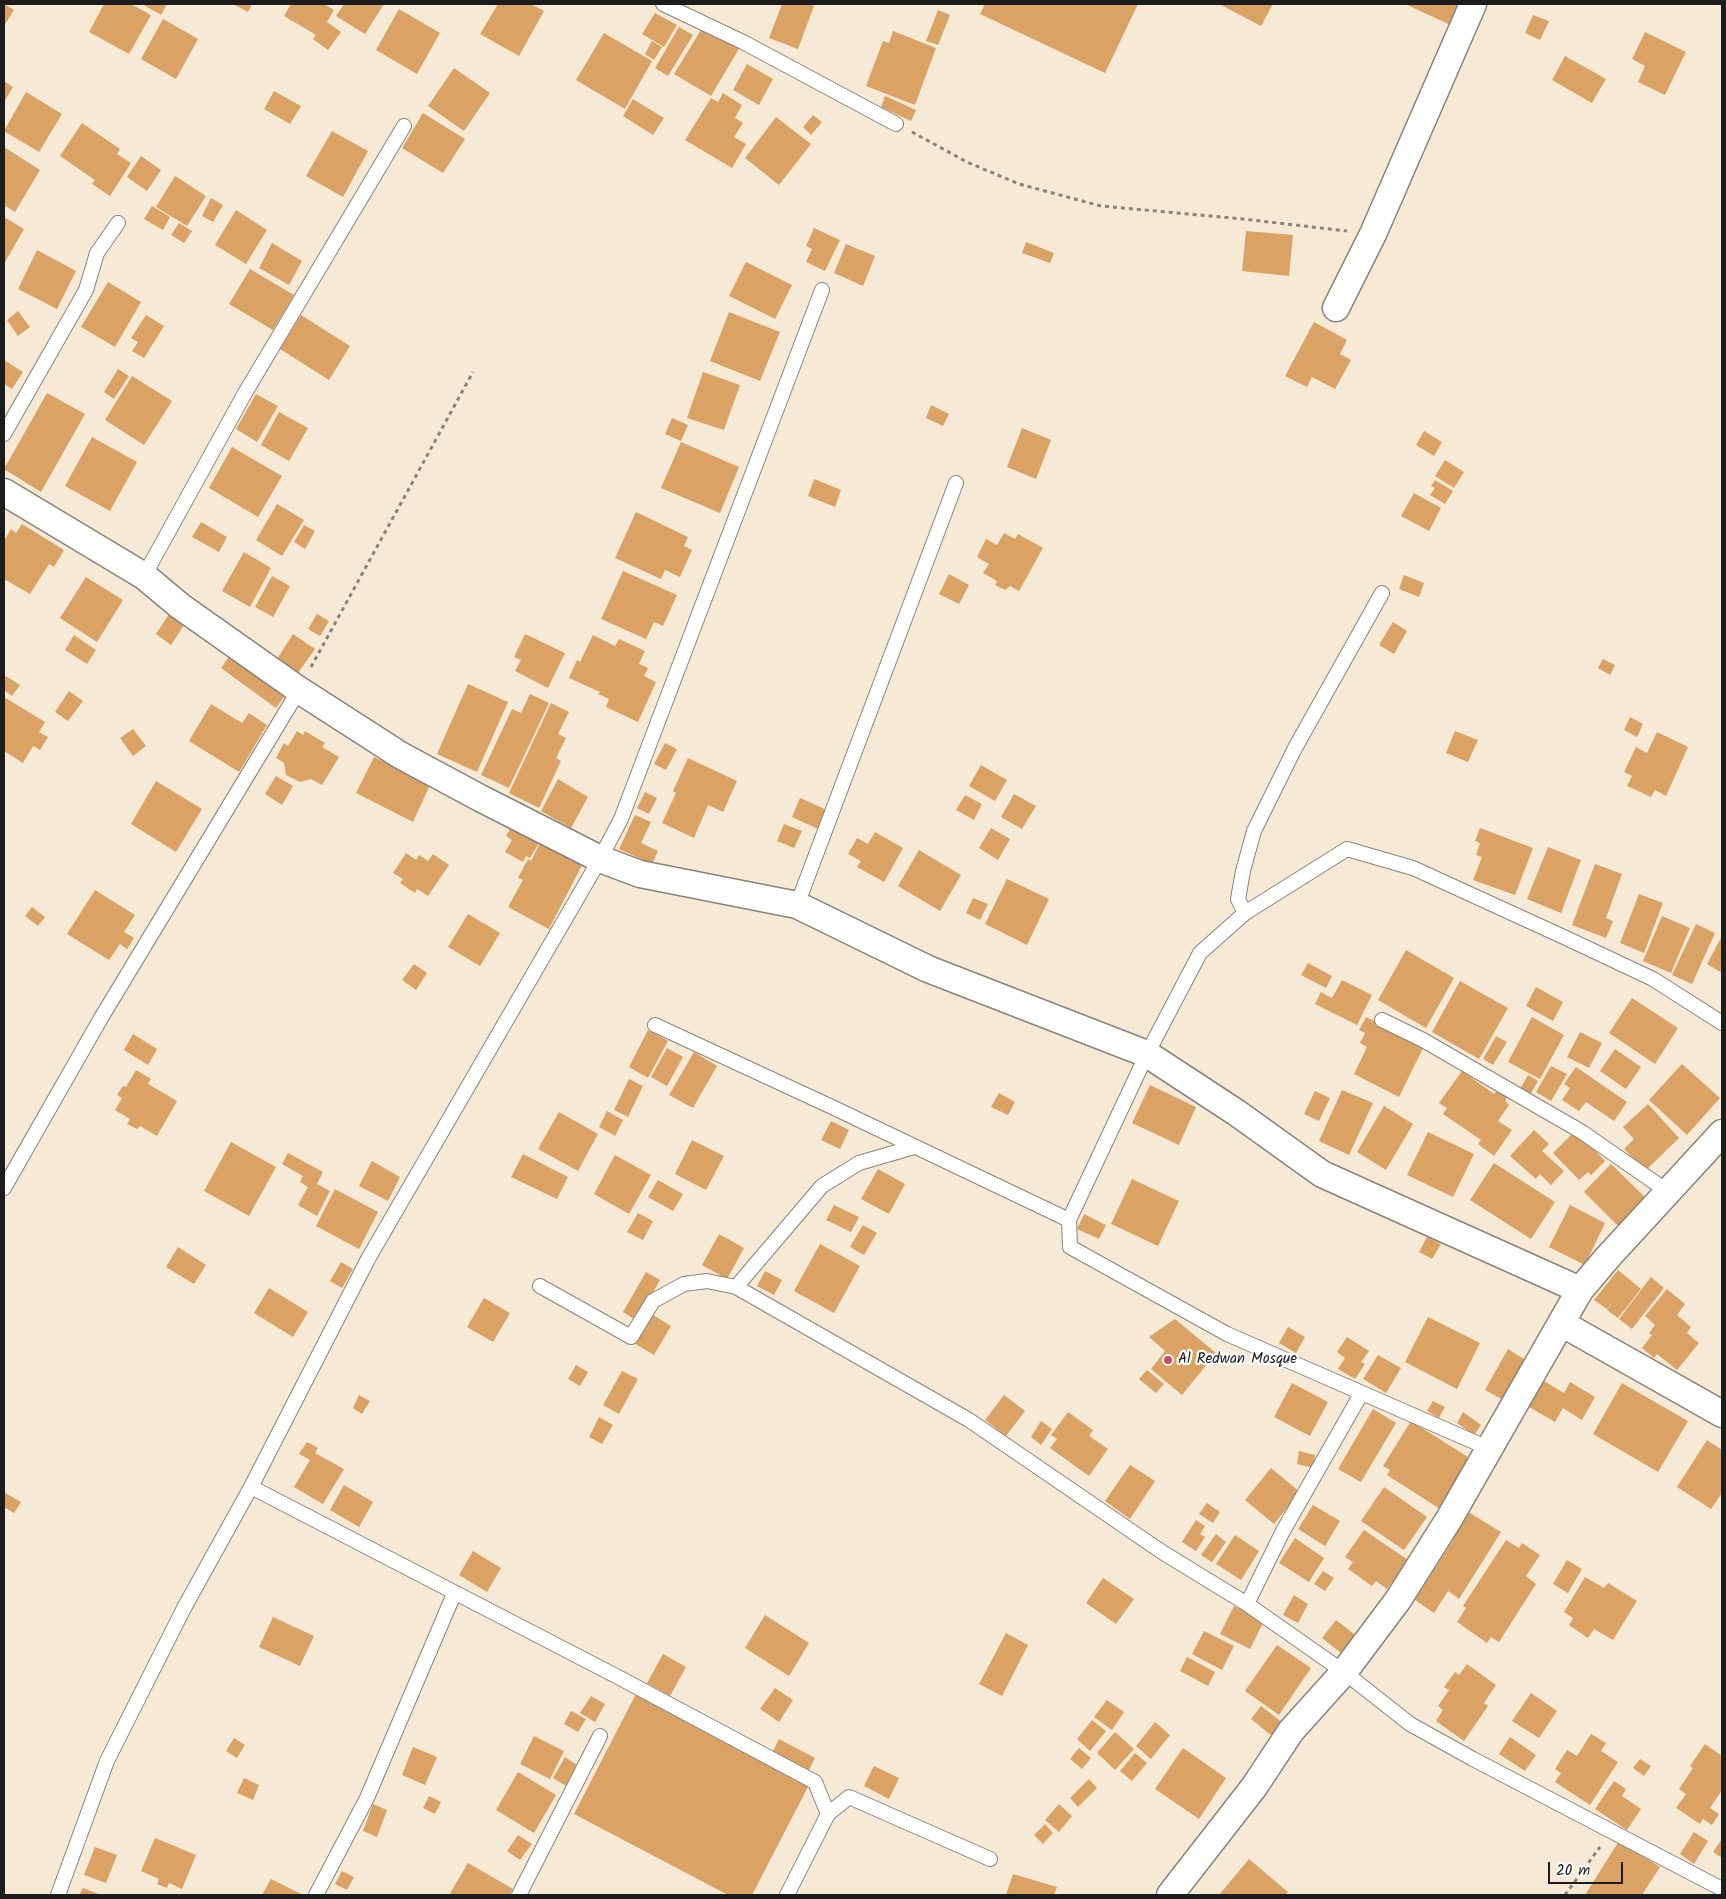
<!DOCTYPE html>
<html>
<head>
<meta charset="utf-8">
<style>
	body { margin:0 }
	#map { position:relative; width:1726px; height:1899px; overflow:hidden; background:#f6ead7; font-family:Kalam,sans-serif }
	canvas { display:block }
	.frame { position:absolute; inset:0; border:5px solid #1c1c1c; pointer-events:none }
	.scale { position:absolute; left:1548px; top:1862px; width:75px; height:22px; box-sizing:border-box; border:2px solid #1c1c1c; border-top:0; padding-left:6px; font-size:15px; line-height:18px; white-space:nowrap; color:#1c1c1c; -webkit-text-stroke:4px #fff; paint-order:stroke }
</style>
</head>
<body>
<div id="map">
<canvas width="1726" height="1899"></canvas>
<div class="frame"></div>
<div class="scale">20 m</div>
</div>
<script>
const g = document.querySelector('canvas').getContext('2d');
g.lineJoin = 'round';
function fillPath(path, color) {
  g.fillStyle = color;
  g.fill(path, 'evenodd');
}
function toPath(rows) {
  const path = new Path2D();
  for (const r of rows) {
    path.moveTo(r[0], r[1]);
    for (let i = 2; i < r.length; i += 2) path.lineTo(r[i], r[i + 1]);
  }
  return path;
}
function trace(path, color, width, dash) {
  g.strokeStyle = color;
  g.lineWidth = width;
  g.lineCap = dash ? 'butt' : 'round';
  g.setLineDash(dash || []);
  g.stroke(path);
}
function drawText(font, color, halo, rows, align = 'center') {
  g.font = font + ' Kalam,sans-serif';
  g.lineWidth = 4.5;
  g.setLineDash([]);
  g.textBaseline = 'middle';
  g.strokeStyle = halo;
  g.fillStyle = color;
  for (const [text, x, y, turn = 0] of rows) {
    g.save();
    g.translate(x, y);
    g.rotate((+turn || 0) * Math.PI / 180);
    g.textAlign = isNaN(turn) ? turn : align;
    if (halo) g.strokeText(text, 0, 0);
    g.fillText(text, 0, 0);
    g.restore();
  }
}
const building = toPath([
	[4,4,14,10,4,26],
	[104,4,131,4,151,15,129,54,89,32],
	[142,4,167,4,161,15],
	[233,4,252,4,248,12],
	[291,4,324,4,334,10,327,22,341,32,328,50,313,39,316,35,284,16],
	[344,4,384,4,365,34,336,16],
	[498,4,531,4,544,11,519,56,480,34],
	[782,4,808,4,814,6,798,49,769,38],
	[985,4,1138,4,1105,73,980,14],
	[1219,4,1273,4,1261,26],
	[1405,4,1468,4,1457,28],
	[399,9,440,33,417,74,376,50],
	[938,10,950,15,938,45,926,41],
	[655,13,677,25,664,47,642,34],
	[1533,15,1549,21,1540,40,1525,33],
	[163,19,198,39,176,79,141,59],
	[704,25,740,47,711,96,674,74],
	[679,27,693,35,668,76,655,68],
	[893,31,936,48,915,105,866,86,883,41,889,43],
	[1645,32,1686,52,1665,95,1638,82,1645,66,1632,59],
	[604,33,652,61,625,109,576,80],
	[652,41,662,47,654,60,645,54],
	[1565,56,1606,79,1592,103,1552,80],
	[747,64,773,79,759,105,733,90],
	[454,68,490,93,464,131,428,106],
	[4,81,13,87,4,102],
	[274,91,301,106,290,124,264,109],
	[26,92,62,114,39,152,4,131],
	[723,93,742,105,735,118,743,123,734,137,746,144,732,168,685,140,711,98,718,102],
	[885,96,916,110,911,121,881,107],
	[633,99,664,118,653,135,623,116],
	[423,113,465,139,443,173,402,148],
	[813,115,822,122,811,135,803,127],
	[776,117,811,144,779,185,745,158],
	[82,123,120,149,117,154,131,163,110,196,92,184,95,180,60,156],
	[332,131,368,151,343,197,306,176],
	[4,147,40,170,15,212,4,205],
	[141,156,161,170,147,191,127,177],
	[175,176,206,196,187,226,156,207],
	[211,198,223,205,213,222,202,216],
	[152,206,170,217,163,230,144,219],
	[236,210,267,230,246,264,215,245],
	[4,217,24,229,4,264],
	[179,223,192,231,184,243,171,235],
	[814,228,840,240,825,271,806,262,812,249,806,246],
	[1246,231,1293,235,1289,276,1242,271],
	[1026,242,1054,253,1050,263,1022,253],
	[272,243,302,261,289,285,259,268],
	[846,244,875,256,863,286,834,273],
	[37,250,76,271,57,309,18,289],
	[746,262,792,285,775,319,729,296],
	[250,269,294,295,273,330,229,304],
	[108,282,141,302,115,347,81,327],
	[18,311,30,327,18,336,7,320],
	[729,312,780,332,760,381,710,361],
	[146,315,164,326,144,358,132,351,138,342,131,338],
	[301,315,350,346,329,380,280,349],
	[1314,322,1347,340,1340,354,1351,360,1335,389,1312,377,1307,387,1285,376],
	[4,360,23,372,12,389,4,384],
	[118,369,129,376,114,399,104,392],
	[703,372,740,385,724,430,687,418],
	[132,376,172,401,144,445,105,420],
	[47,393,85,414,41,492,4,469],
	[256,394,278,406,257,442,236,429],
	[931,405,949,414,943,426,926,418],
	[279,412,308,428,289,461,261,445],
	[672,418,688,425,681,441,665,434],
	[1022,428,1051,440,1036,479,1007,467],
	[1424,431,1442,442,1434,456,1416,445],
	[92,437,137,462,110,511,65,486],
	[681,442,739,467,720,513,661,488],
	[232,447,282,476,258,517,209,488],
	[1445,460,1464,472,1454,488,1435,476],
	[814,479,841,490,835,507,808,496],
	[1435,480,1453,491,1445,504,1430,495,1435,488,1431,486],
	[1414,493,1441,508,1429,531,1401,516],
	[277,504,304,520,282,556,256,540],
	[636,512,688,537,684,546,692,550,680,577,665,570,661,579,615,558],
	[201,522,227,537,219,552,192,537],
	[22,524,64,550,54,567,49,564,30,594,4,579,4,541,11,529,16,533],
	[304,525,315,531,305,549,294,542],
	[1004,533,1015,539,1018,534,1043,548,1019,591,1010,586,1005,590,995,585,997,581,983,573,989,564,977,557,986,539,997,545],
	[244,552,271,568,250,607,222,591],
	[623,571,677,595,663,626,654,622,646,639,601,619],
	[949,574,969,585,959,604,939,594],
	[1404,575,1424,583,1419,597,1399,589],
	[272,576,290,586,273,617,255,607],
	[86,577,123,600,97,642,60,618],
	[169,614,184,625,171,645,156,634],
	[317,614,329,621,320,636,308,629],
	[1393,622,1407,631,1394,654,1379,645],
	[293,634,315,649,298,673,277,659],
	[525,634,565,653,548,688,515,671,521,660,514,657],
	[74,635,96,650,87,664,65,650],
	[593,635,615,646,619,639,645,651,639,664,648,668,644,676,656,682,638,722,606,707,609,699,598,694,600,692,569,678,577,660,580,662],
	[230,655,286,694,276,708,221,668],
	[1603,659,1615,665,1610,675,1598,668],
	[6,676,20,685,12,696,4,690,4,680],
	[468,684,508,702,477,772,437,754],
	[69,691,83,701,68,721,55,712],
	[530,694,549,703,509,788,481,775,512,709,521,713],
	[4,697,45,722,39,732,48,737,40,750,33,746,23,763,4,751],
	[551,703,569,712,558,734,566,738,556,758,561,761,539,808,509,793],
	[211,704,242,723,249,713,267,725,239,772,189,741],
	[1630,717,1643,724,1637,737,1624,730],
	[133,729,146,746,133,756,120,738],
	[297,731,303,735,305,731,325,743,322,747,339,757,322,785,311,779,300,782,286,775,284,763,276,758,284,743,288,746],
	[1455,731,1478,740,1468,762,1446,753],
	[1657,732,1688,747,1666,796,1655,790,1651,797,1627,786,1632,776,1624,772,1636,747,1647,753],
	[665,743,677,749,666,770,654,764],
	[374,757,430,785,413,822,356,793],
	[688,758,737,781,723,812,708,805,694,838,662,823,676,793,673,791],
	[981,765,1007,780,995,801,969,786],
	[276,776,293,786,282,805,265,794],
	[558,779,588,797,571,828,541,811],
	[156,781,202,809,176,852,131,824],
	[645,792,657,798,649,814,637,808],
	[1014,794,1036,806,1022,829,1001,817],
	[965,795,982,804,974,820,956,810],
	[800,798,827,810,818,829,792,817],
	[635,815,651,822,641,843,658,851,652,864,619,849],
	[784,824,802,831,794,848,777,841],
	[511,827,539,843,530,858,526,856,523,862,505,852,512,840,506,836],
	[991,828,1010,839,998,860,979,848],
	[1480,828,1533,848,1515,895,1473,880,1482,857,1476,855,1480,843,1475,841],
	[875,832,903,848,884,882,857,867,861,861,848,854,857,838,868,844],
	[540,843,582,865,549,929,508,907,523,880,518,878,528,859,531,861],
	[1548,847,1581,860,1561,913,1527,899],
	[919,850,961,875,940,911,898,886],
	[406,853,416,860,419,855,428,861,433,854,449,865,428,896,417,889,415,893,400,883,403,879,393,873],
	[1595,864,1622,874,1606,918,1613,921,1606,938,1572,925],
	[1007,879,1049,899,1027,945,985,924],
	[95,890,135,915,124,932,134,938,127,949,120,944,109,960,67,934],
	[1639,894,1663,903,1644,953,1620,943],
	[973,898,988,904,980,920,966,913],
	[32,907,45,917,38,926,25,916],
	[468,914,500,933,480,966,448,947],
	[1662,916,1690,928,1671,973,1643,961],
	[1696,924,1715,933,1692,984,1672,975],
	[1722,936,1722,973,1707,964],
	[1406,950,1454,978,1426,1028,1378,1000],
	[1308,963,1332,976,1326,988,1301,975],
	[414,964,427,973,416,990,402,980],
	[1342,980,1372,995,1357,1025,1315,1004,1321,992,1332,998],
	[1460,981,1508,1008,1479,1059,1432,1032],
	[1536,987,1563,1002,1553,1021,1526,1006],
	[1632,998,1678,1028,1655,1064,1609,1033],
	[1366,1017,1424,1046,1399,1097,1354,1074,1367,1047,1360,1043,1365,1033,1359,1030],
	[1532,1017,1564,1035,1540,1079,1508,1062],
	[648,1030,668,1041,648,1078,629,1067],
	[1580,1032,1602,1043,1589,1068,1567,1057],
	[133,1034,157,1049,148,1065,124,1050],
	[1496,1036,1507,1042,1493,1065,1483,1059],
	[667,1048,683,1057,667,1086,651,1077],
	[1615,1049,1641,1067,1626,1089,1600,1071],
	[694,1052,717,1066,693,1108,669,1095],
	[1682,1064,1720,1098,1687,1135,1649,1100],
	[1551,1066,1567,1074,1551,1101,1536,1092],
	[1576,1067,1627,1102,1614,1121,1586,1102,1579,1111,1562,1100,1570,1088,1564,1084],
	[136,1070,151,1079,148,1084,177,1101,157,1136,140,1126,137,1129,127,1124,130,1119,115,1110,122,1098,117,1095,123,1086,126,1087],
	[1462,1071,1494,1094,1498,1089,1508,1096,1505,1101,1509,1105,1498,1121,1512,1130,1494,1156,1478,1144,1481,1140,1443,1114,1447,1108,1439,1103],
	[1528,1075,1538,1081,1530,1095,1520,1089],
	[629,1079,643,1086,628,1117,614,1110],
	[1150,1085,1196,1107,1179,1145,1132,1123],
	[1342,1090,1373,1103,1349,1155,1319,1141],
	[1315,1091,1330,1098,1319,1121,1304,1114],
	[999,1093,1015,1102,1008,1115,991,1107],
	[1648,1104,1679,1138,1645,1171,1624,1149,1634,1139,1623,1127],
	[1384,1106,1413,1124,1386,1170,1357,1152],
	[607,1111,623,1120,615,1136,599,1127],
	[559,1112,598,1134,578,1171,538,1149],
	[831,1121,849,1130,840,1149,821,1140],
	[1534,1130,1549,1144,1542,1151,1564,1171,1551,1185,1540,1174,1536,1179,1510,1156],
	[1576,1130,1605,1161,1591,1175,1588,1172,1579,1180,1553,1153],
	[1428,1132,1474,1154,1453,1197,1407,1175],
	[692,1140,724,1156,706,1190,675,1174],
	[231,1142,276,1167,249,1216,204,1191],
	[288,1153,323,1172,317,1184,330,1191,317,1216,298,1205,308,1187,300,1182,303,1176,282,1164],
	[523,1154,568,1177,557,1199,511,1177],
	[615,1155,651,1175,629,1214,594,1194],
	[372,1161,400,1177,388,1201,359,1186],
	[1494,1163,1555,1202,1531,1239,1470,1200],
	[1611,1164,1648,1200,1620,1228,1584,1192],
	[878,1169,905,1184,889,1214,861,1199],
	[1132,1179,1179,1201,1158,1246,1111,1224],
	[658,1180,683,1194,673,1211,648,1197],
	[335,1189,378,1212,359,1249,316,1226],
	[834,1205,859,1217,851,1232,826,1220],
	[1570,1205,1605,1223,1585,1265,1549,1247],
	[638,1213,653,1221,643,1240,627,1232],
	[1084,1214,1106,1225,1099,1239,1077,1229],
	[863,1225,877,1233,864,1255,850,1247],
	[719,1234,744,1248,727,1279,702,1265],
	[1427,1237,1441,1244,1432,1259,1419,1252],
	[820,1244,860,1266,834,1313,794,1291],
	[178,1247,206,1265,194,1284,166,1267],
	[341,1262,353,1269,342,1288,330,1281],
	[1618,1270,1641,1289,1618,1318,1607,1310,1614,1300,1607,1309,1594,1300],
	[765,1271,782,1280,774,1295,757,1286],
	[646,1272,660,1280,637,1321,623,1312],
	[1651,1277,1664,1288,1632,1329,1619,1319],
	[269,1288,308,1312,293,1337,254,1313],
	[1667,1289,1685,1304,1677,1315,1691,1327,1687,1333,1699,1343,1677,1370,1657,1354,1654,1358,1642,1348,1652,1335,1649,1333,1655,1325,1645,1316],
	[484,1298,510,1313,493,1342,467,1327],
	[650,1313,671,1326,654,1355,632,1342],
	[1428,1317,1480,1343,1457,1389,1405,1362],
	[1175,1319,1216,1353,1182,1395,1151,1369,1165,1351,1149,1337],
	[1288,1327,1305,1337,1296,1353,1279,1343],
	[1347,1337,1369,1351,1361,1362,1365,1364,1355,1379,1338,1369,1345,1358,1337,1352],
	[1508,1349,1527,1361,1505,1401,1485,1390],
	[1378,1355,1401,1368,1386,1393,1363,1379],
	[576,1365,588,1372,580,1386,568,1379],
	[1147,1370,1164,1384,1156,1393,1139,1379],
	[622,1371,638,1379,619,1414,603,1405],
	[1544,1381,1564,1393,1570,1382,1595,1397,1582,1420,1563,1408,1555,1422,1529,1407],
	[1292,1383,1328,1402,1310,1436,1274,1417],
	[1622,1383,1688,1421,1658,1472,1593,1434],
	[359,1395,370,1401,362,1414,353,1408],
	[1004,1395,1025,1411,1006,1436,985,1420],
	[1433,1401,1445,1407,1439,1418,1427,1411],
	[1373,1409,1396,1423,1361,1482,1338,1469],
	[1068,1412,1093,1430,1089,1436,1108,1449,1089,1476,1050,1448,1057,1439,1051,1435],
	[1463,1412,1481,1425,1474,1435,1457,1423],
	[599,1417,613,1425,602,1444,589,1437],
	[1041,1421,1052,1429,1041,1445,1031,1437],
	[1411,1421,1471,1459,1440,1509,1387,1475,1390,1470,1383,1466],
	[1707,1440,1722,1450,1722,1493,1711,1509,1677,1487],
	[307,1442,318,1448,315,1453,344,1469,323,1504,294,1487,310,1460,299,1454],
	[1299,1451,1315,1455,1313,1468,1297,1464],
	[1130,1465,1155,1481,1130,1519,1105,1501],
	[1271,1468,1300,1492,1274,1524,1245,1500],
	[344,1485,373,1502,359,1527,330,1510],
	[1384,1487,1427,1517,1404,1550,1361,1521],
	[5,1493,21,1502,14,1513,4,1507],
	[1207,1503,1220,1512,1213,1523,1199,1514],
	[1313,1505,1340,1521,1325,1546,1298,1529],
	[1465,1510,1501,1532,1459,1599,1448,1591,1434,1613,1415,1600,1454,1539,1449,1535],
	[1196,1520,1205,1526,1200,1534,1205,1537,1196,1551,1182,1542],
	[1364,1530,1408,1560,1387,1589,1376,1581,1372,1586,1348,1569,1353,1562,1345,1557],
	[1216,1534,1226,1542,1212,1562,1201,1555],
	[1235,1535,1259,1551,1241,1580,1216,1564],
	[1295,1538,1324,1558,1309,1582,1279,1563],
	[1506,1540,1519,1548,1522,1543,1540,1555,1526,1576,1536,1584,1499,1642,1491,1637,1487,1643,1457,1622,1466,1608,1463,1606],
	[473,1551,501,1568,487,1592,459,1575],
	[1567,1560,1582,1569,1568,1593,1553,1584],
	[1323,1571,1334,1578,1325,1591,1314,1584],
	[1585,1577,1604,1588,1608,1583,1637,1601,1613,1640,1594,1629,1588,1638,1569,1625,1573,1618,1564,1612],
	[1103,1578,1134,1599,1116,1624,1086,1603],
	[1294,1595,1308,1604,1298,1623,1283,1615],
	[1234,1606,1264,1621,1250,1649,1220,1634],
	[765,1615,809,1643,789,1676,745,1648],
	[273,1617,314,1636,300,1666,259,1647],
	[1336,1620,1359,1638,1345,1656,1322,1638],
	[1204,1631,1234,1646,1222,1670,1192,1654],
	[1006,1633,1028,1645,1002,1696,979,1684],
	[1277,1645,1311,1668,1279,1715,1245,1691],
	[663,1654,686,1667,670,1696,647,1683],
	[1187,1657,1215,1672,1208,1686,1180,1671],
	[1467,1664,1496,1685,1484,1703,1488,1706,1464,1741,1436,1721,1443,1710,1438,1706,1449,1690,1444,1687,1455,1672,1459,1675],
	[775,1688,793,1700,779,1722,760,1709],
	[637,1692,810,1783,752,1895,728,1895,574,1814],
	[1531,1693,1557,1711,1539,1738,1512,1721],
	[591,1696,605,1704,595,1722,580,1713],
	[1107,1700,1124,1712,1112,1730,1094,1717],
	[1261,1706,1283,1723,1273,1737,1251,1719],
	[571,1711,586,1719,578,1732,564,1724],
	[1092,1720,1106,1731,1090,1751,1077,1739],
	[1155,1722,1170,1735,1151,1759,1136,1746],
	[1115,1732,1134,1749,1115,1770,1097,1753],
	[1591,1734,1606,1743,1601,1751,1618,1762,1590,1805,1555,1782,1561,1773,1555,1769,1567,1750,1577,1756],
	[534,1736,564,1751,550,1779,520,1764],
	[1510,1737,1536,1755,1525,1771,1499,1754],
	[234,1738,245,1745,237,1758,226,1751],
	[779,1739,815,1758,808,1772,772,1753],
	[1705,1744,1722,1756,1722,1790,1710,1808,1719,1814,1712,1825,1703,1819,1700,1824,1676,1808,1686,1794,1679,1789,1693,1768,1690,1766],
	[413,1747,437,1757,425,1785,402,1775],
	[1079,1748,1091,1758,1082,1769,1070,1759],
	[1183,1748,1226,1778,1199,1819,1155,1789],
	[1135,1753,1147,1763,1132,1781,1120,1771],
	[565,1757,577,1765,566,1786,553,1778],
	[1640,1759,1651,1766,1644,1776,1633,1768],
	[874,1766,899,1778,889,1799,864,1786],
	[518,1772,556,1795,534,1833,496,1810],
	[244,1778,259,1785,253,1800,237,1793],
	[1089,1779,1097,1788,1078,1807,1070,1798],
	[1614,1781,1626,1789,1622,1796,1641,1809,1627,1830,1595,1809],
	[429,1796,441,1802,435,1814,423,1808],
	[373,1804,387,1810,377,1837,363,1831],
	[1059,1804,1072,1816,1059,1832,1045,1820],
	[1045,1824,1053,1833,1043,1844,1034,1835],
	[1694,1832,1708,1841,1694,1864,1680,1854],
	[518,1835,532,1844,520,1860,507,1851],
	[155,1838,196,1855,182,1889,169,1883,167,1888,157,1884,159,1879,141,1871],
	[1722,1839,1722,1858,1713,1852],
	[1619,1841,1660,1867,1642,1895,1585,1895],
	[95,1847,117,1855,106,1883,84,1875],
	[1249,1859,1288,1892,1286,1895,1219,1895],
	[468,1863,513,1889,509,1895,449,1895],
	[342,1871,354,1877,347,1890,335,1884],
	[1013,1874,1057,1887,1054,1895,1006,1895],
	[271,1879,303,1895,262,1895],
	[83,1888,101,1895,79,1895]
]);
const path = toPath([
	[912,132,967,162,1019,184,1101,206,1243,219,1347,231],
	[311,667,473,372],
	[1565,1895,1600,1847]
]);
const service = toPath([
	[663,4,743,42,896,124],
	[4,434,86,290,97,253,118,223],
	[144,576,245,393,404,126],
	[1382,593,1295,748,1254,831,1243,871,1238,899,1245,913,1200,953,1147,1054,1069,1220,1070,1247,1227,1334,1488,1448],
	[797,905,956,483],
	[1245,913,1347,849,1413,868,1566,938,1653,979,1722,1023],
	[1382,1020,1423,1040,1582,1132,1667,1191],
	[655,1025,832,1107,1069,1220],
	[4,1188,101,1018,299,690],
	[540,1286,631,1337,653,1301,684,1284,707,1281,736,1287,969,1420,1162,1552,1247,1604,1344,1672,1410,1724,1473,1759,1722,1889],
	[736,1287,822,1186,859,1163,914,1147],
	[251,1487,618,1677,815,1782,828,1814],
	[1247,1604,1283,1531,1361,1394],
	[58,1895,107,1761,184,1608,251,1487,368,1259,600,859,621,819,822,290],
	[316,1895,367,1798,454,1594],
	[519,1895,600,1736],
	[787,1895,828,1814,849,1797,990,1859]
]);
const minor = toPath([
	[1336,308,1373,234,1473,4],
	[4,492,144,576,180,606,299,690,400,755,480,798,600,859,640,874,797,905,928,969,1147,1054,1237,1113,1322,1174,1580,1290],
	[1561,1323,1722,1414],
	[1170,1895,1254,1787,1291,1731,1344,1672,1398,1600,1449,1519,1580,1290,1608,1257,1722,1133]
]);
const markers = [
	[1168,1360,5,"#d1495b"]
];
const poiNames = [
	["Al Redwan Mosque",1178,1360]
];
fillPath(building, '#daa264');
trace(service, '#89837a', 16);
trace(minor, '#89837a', 29);
trace(path, '#89837a', 3, [4, 4]);
trace(service, '#fff', 14);
trace(minor, '#fff', 26);
for (const [x, y, r, color] of markers) {
  const dot = new Path2D();
  dot.arc(x, y, r, 0, 2 * Math.PI);
  g.fillStyle = color;
  g.fill(dot);
  trace(dot, '#fff', 2);
}
drawText('15px', '#1c1c1c', '#fff', poiNames, 'left');
</script>
</body>
</html>
